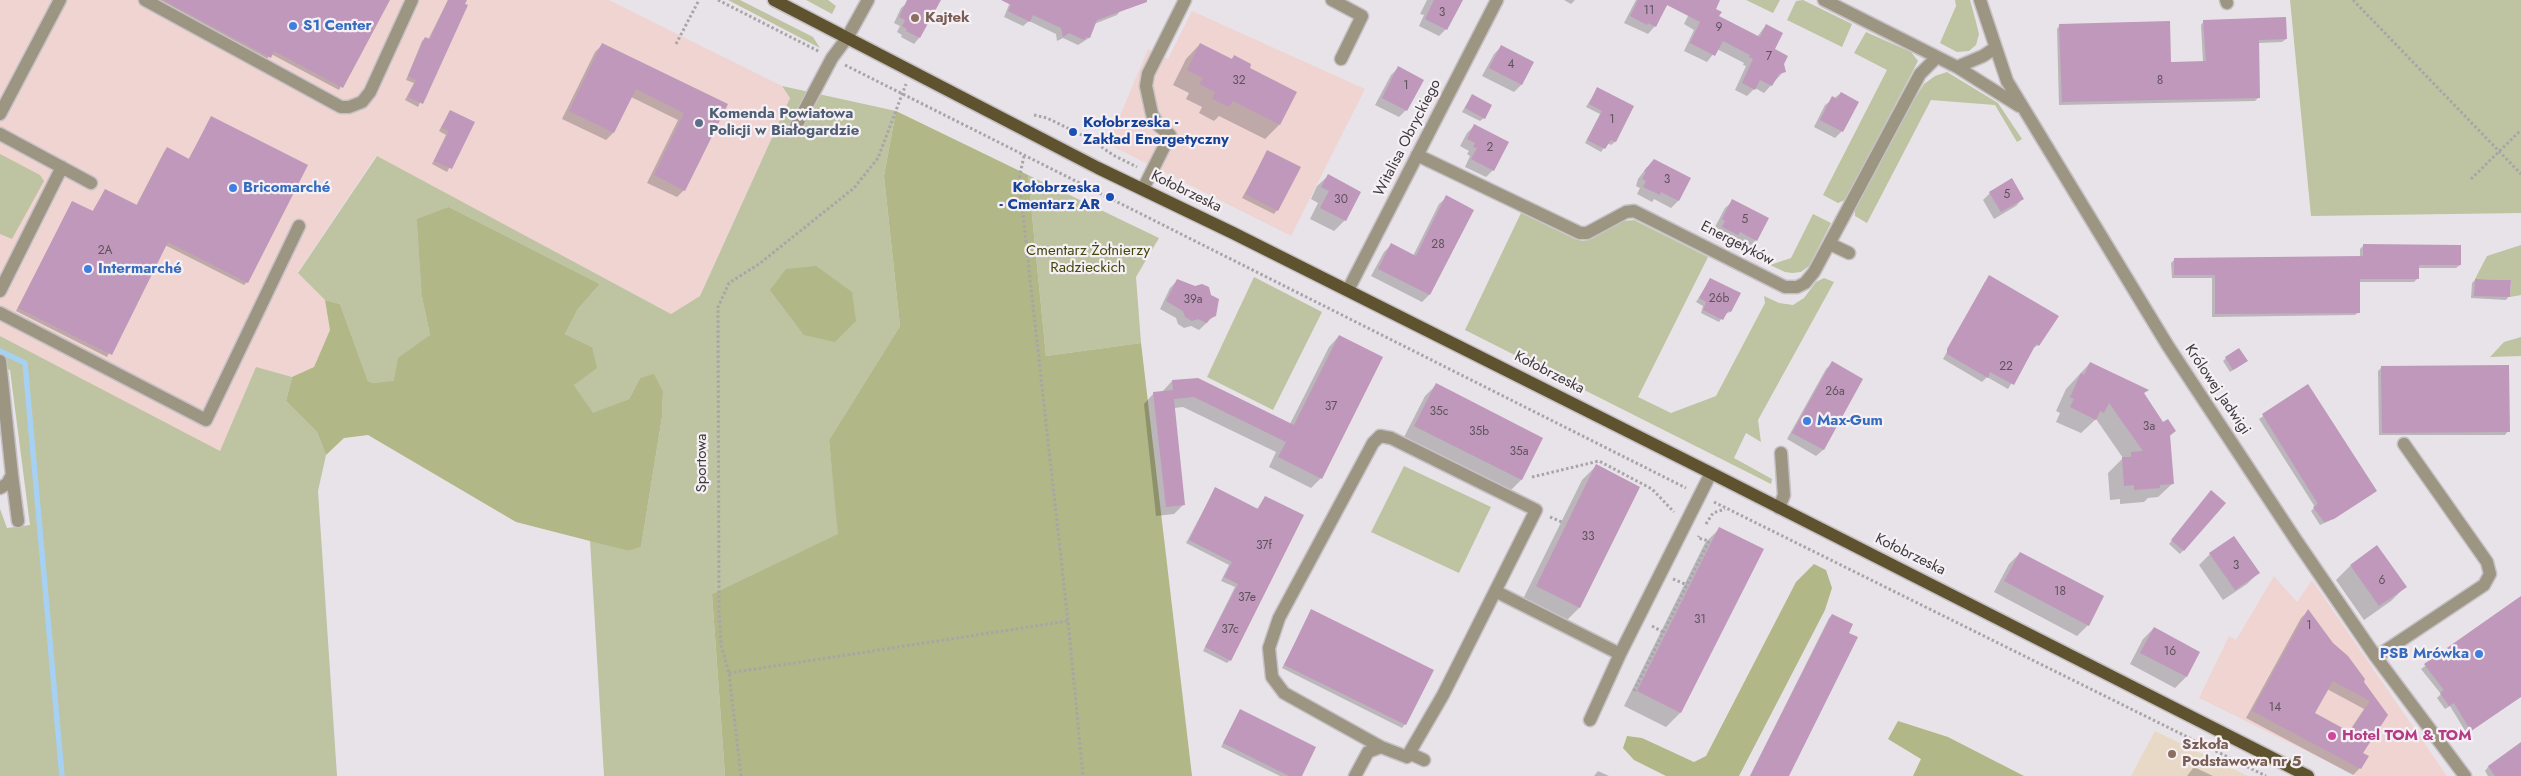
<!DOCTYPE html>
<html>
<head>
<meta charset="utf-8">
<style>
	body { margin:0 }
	canvas { display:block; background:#e8e3e8 }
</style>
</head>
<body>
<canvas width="2521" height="776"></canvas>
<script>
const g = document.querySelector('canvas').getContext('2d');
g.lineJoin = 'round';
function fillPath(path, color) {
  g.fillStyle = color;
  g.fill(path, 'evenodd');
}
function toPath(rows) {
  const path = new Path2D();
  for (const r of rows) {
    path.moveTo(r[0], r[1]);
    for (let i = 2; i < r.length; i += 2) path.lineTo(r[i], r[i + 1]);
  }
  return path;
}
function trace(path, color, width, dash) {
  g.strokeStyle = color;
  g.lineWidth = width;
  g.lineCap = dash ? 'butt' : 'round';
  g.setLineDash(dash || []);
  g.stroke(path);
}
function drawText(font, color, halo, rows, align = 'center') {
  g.font = font + ' Jost,sans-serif';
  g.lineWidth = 4.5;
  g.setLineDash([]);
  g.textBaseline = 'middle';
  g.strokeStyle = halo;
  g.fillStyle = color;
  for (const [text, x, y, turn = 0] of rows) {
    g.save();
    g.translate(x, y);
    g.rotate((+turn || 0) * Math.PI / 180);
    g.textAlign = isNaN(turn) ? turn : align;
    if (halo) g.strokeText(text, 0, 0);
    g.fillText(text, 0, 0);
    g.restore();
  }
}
const commercial = toPath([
	[0,0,609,0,782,86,790,98,700,296,671,314,376,156,298,272,325,300,330,330,314,367,292,377,256,368,220,452,0,336],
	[1192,11,1365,89,1291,236,1108,144,1148,49,1168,59],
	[2274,576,2297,602,2312,580,2447,776,2357,776,2199,698,2229,636,2236,640]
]);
const education = toPath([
	[2155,731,2248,776,2131,776]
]);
const green = toPath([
	[728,0,740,0,813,37,820,48],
	[806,0,828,0,836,6,832,14],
	[1746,0,1780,0,1773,13],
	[1803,0,1852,24,1842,47,1787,20,1796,1],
	[1955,0,1970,0,1975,18,1979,34,1976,45,1969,51,1957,52,1940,43,1956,6],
	[2290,0,2521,0,2521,213,2311,216],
	[1866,32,1911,52,1918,61,1845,200,1838,203,1823,195,1887,70,1854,53],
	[1947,72,1998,103,2022,139,2017,142,1995,105,1931,100,1867,223,1855,216,1855,208,1914,100,1924,84,1935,76],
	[782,86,896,111,884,176,900,326,829,440,839,534,712,594,725,776,604,776,590,540,629,551,641,547,662,417,663,391,654,375,640,378,629,399,593,414,574,385,592,347,565,334,578,309,600,284,449,207,422,297,430,335,417,346,394,382,373,383,368,381,340,304,325,300,298,273,377,156,671,314,700,296,790,98],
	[0,154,40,175,44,181,12,239,0,234],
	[1028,175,1159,238,1136,277,1141,343,1046,356],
	[1521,213,1575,239,1582,241,1589,240,1623,221,1634,220,1708,257,1638,397,1671,413,1716,396,1765,303,1764,296,1779,303,1793,305,1804,298,1816,282,1824,278,1834,282,1758,420,1761,442,1746,433,1734,458,1772,479,1771,484,1465,330],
	[1813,214,1831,223,1809,266,1801,272,1792,273,1785,272,1770,265,1791,258],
	[2521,245,2521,295,2510,297,2511,280,2475,279,2487,256],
	[1254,277,1322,312,1273,410,1207,377],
	[0,336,220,451,256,367,292,377,286,401,317,432,326,455,318,491,337,776,0,776,0,509,7,528,30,525,10,370,0,366],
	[2521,337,2521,356,2490,357,2504,342],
	[1404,466,1491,507,1459,573,1371,532]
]);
const forest = toPath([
	[896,111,1028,175,1046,356,1141,343,1192,776,725,776,712,594,838,534,829,440,900,326,884,176],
	[449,207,600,284,578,309,565,334,592,347,597,368,574,385,593,413,629,399,640,378,654,374,663,391,662,417,641,547,629,551,516,522,368,435,344,438,326,455,317,432,286,401,292,377,314,367,330,330,325,300,340,304,368,381,373,383,394,381,398,358,430,335,422,297,417,219],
	[816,266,852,292,856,321,835,342,804,335,770,290,786,269],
	[1814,564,1826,570,1832,588,1825,610,1739,776,1666,776,1634,760,1623,748,1627,736,1642,738,1694,762,1706,756,1796,582],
	[1898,721,1948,737,2024,776,1913,776,1921,759,1888,739]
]);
const shadow = toPath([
	[154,0,389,0,339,90,271,54,266,60],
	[448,0,466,0,418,107,405,100,414,83,406,80,422,41,425,38,428,40],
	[916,0,938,0,919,38,914,44,901,37,902,35,897,32,900,26,894,23,901,8,907,3],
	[1011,0,1128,0,1117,15,1094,24,1089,38,1078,45,1063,38,1057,41,1056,34,1029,21,1023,26,1004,17],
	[1427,0,1461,0,1446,29,1439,36,1419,26,1424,15,1420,14],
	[1564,0,1575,0,1571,4],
	[1636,0,1670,0,1655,26,1648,34,1624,23],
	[1696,0,1717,0,1714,9,1718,17,1757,37,1766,25,1774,50,1782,64,1784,71,1764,93,1755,88,1747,96,1735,90,1746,66,1743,65,1744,63,1717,49,1707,62,1684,51,1694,30,1684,24],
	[2204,21,2286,39,2282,42,2258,43,2259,97,2255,101,2059,105,2057,29,2060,25,2170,63,2203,62,2201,25],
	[1200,44,1231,60,1234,57,1248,68,1279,125,1265,139,1219,116,1214,121,1199,113,1202,107,1186,99,1189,93,1173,85,1186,59],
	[602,45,726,105,684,190,677,197,647,183,678,120,631,97,613,133,606,140,562,119,595,52],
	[1501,47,1532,63,1521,85,1514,92,1482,76,1494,54],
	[1398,68,1406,110,1399,117,1375,105,1391,75],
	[1597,89,1633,107,1615,142,1611,145,1607,143,1601,152,1585,143,1600,114,1586,107],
	[1841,93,1842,131,1835,138,1814,127,1825,105],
	[1472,95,1484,118,1480,121,1462,112],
	[450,111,474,123,447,172,432,164,446,135,439,131],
	[212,117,247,282,244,285,165,245,107,357,16,311,72,202,92,212,105,191,136,206,164,152,167,148,188,160],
	[1474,126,1493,170,1486,177,1465,167,1470,156,1467,154,1469,151,1460,146,1467,133],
	[1268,152,1277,210,1274,214,1242,198],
	[1647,167,1689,178,1678,201,1671,208,1654,199,1652,202,1637,194,1640,188,1636,186,1638,179],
	[1328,176,1345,220,1334,231,1310,219,1318,203,1311,199,1317,186],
	[1990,193,2023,198,2016,206,1994,219,1983,200],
	[1447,197,1429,295,1422,302,1371,276,1384,252,1391,245,1413,256,1439,204],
	[1733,201,1756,240,1749,247,1733,239,1730,242,1716,234,1719,229,1715,227,1725,208],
	[2364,245,2460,265,2456,268,2418,268,2418,278,2414,282,2359,282,2359,312,2355,315,2212,317,2212,278,2172,278,2171,263,2175,259,2360,257,2360,249],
	[1990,277,2038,345,2032,349,2008,389,1987,377,1982,382,1943,359,1985,282],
	[1710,280,1730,312,1725,314,1719,322,1701,313,1703,306,1696,302],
	[2475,280,2509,296,2506,300,2471,298,2472,283],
	[1177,281,1214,316,1199,330,1191,326,1184,328,1178,324,1176,318,1160,309,1170,288],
	[1339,336,1321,478,1311,488,1269,467,1276,452,1183,407,1174,408,1184,504,1174,514,1156,516,1144,404,1154,393,1162,392,1172,381,1290,424,1329,347],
	[2226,358,2243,364,2230,372,2223,361],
	[1832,363,1862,379,1823,450,1816,456,1787,439,1826,369],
	[2090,363,2143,394,2163,424,2175,431,2169,437,2173,483,2158,497,2148,498,2144,502,2120,504,2120,499,2110,500,2108,473,2123,458,2096,419,2081,433,2056,422,2060,413,2056,411,2066,389],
	[2382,367,2508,431,2505,435,2379,435,2378,371],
	[1436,385,1542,438,1521,480,1510,491,1404,437,1425,396],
	[2308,386,2372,494,2329,521,2320,525,2311,511,2315,507,2259,419],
	[1596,466,1639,487,1579,608,1565,622,1522,601,1582,480],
	[1215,489,1257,509,1265,497,1230,660,1227,663,1203,651,1235,587,1221,581,1229,565,1186,543],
	[2208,495,2224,503,2180,554,2169,544],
	[1720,528,1680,713,1666,727,1624,706,1705,543],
	[2020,553,2088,625,2077,636,1994,592,2009,564],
	[2210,554,2258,573,2247,584,2223,600,2199,565],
	[2350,566,2405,587,2391,601,2364,620,2336,580],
	[2521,598,2521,695,2467,734,2450,706,2445,709,2437,698,2441,694,2421,669],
	[1312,611,1405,724,1402,728,1282,668],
	[2308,611,2386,715,2361,753,2360,768,2353,775,2246,718,2301,618],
	[2327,689,2364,709,2348,733,2313,714],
	[1832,615,1787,776,1750,776,1829,618],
	[2154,628,2198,652,2186,677,2175,688,2130,664,2143,639],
	[1240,711,1301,776,1280,776,1221,747],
	[2521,744,2521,776,2488,776,2485,771,2488,767],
	[2194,767,2213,776,2187,776],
	[1598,771,1609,776,1594,776]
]);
const stream = toPath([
	[0,351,25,363,62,776]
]);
const building = toPath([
	[163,0,390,0,343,88,274,51,271,58],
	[448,0,467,0,465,4,468,5,423,104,408,97,416,80,408,76,425,37,430,39],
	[907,0,941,0,920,38,906,31,907,29,902,26,905,20,899,17],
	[1001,0,1147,0,1147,2,1097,20,1090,38,1086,37,1084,40,1069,33,1063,37,1061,28,1033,15,1030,22,1008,11,1011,5],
	[1434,0,1463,0,1447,30,1425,19],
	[1638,0,1720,0,1716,9,1722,12,1719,16,1760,37,1766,24,1783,33,1775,49,1788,56,1784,64,1786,72,1779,74,1772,86,1760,80,1755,90,1742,83,1753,59,1749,57,1750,55,1723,41,1715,56,1690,43,1700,22,1667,5,1656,27,1648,23,1647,25,1630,16],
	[2286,17,2287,39,2259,40,2260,98,2062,102,2059,24,2170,21,2171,62,2206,61,2203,20],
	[602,43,728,104,685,191,654,175,684,113,636,89,614,133,569,111],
	[1200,43,1232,59,1234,55,1251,64,1250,68,1297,92,1280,125,1233,101,1229,107,1212,99,1215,92,1199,84,1203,78,1187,70],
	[1501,45,1534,62,1522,85,1489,68],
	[1398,66,1424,80,1407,111,1382,98],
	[1597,87,1634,106,1616,142,1611,140,1605,149,1587,140,1602,111,1589,104],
	[1841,92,1859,102,1843,132,1820,120,1832,96,1837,99],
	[1472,94,1492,105,1485,119,1465,108],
	[450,110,475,122,452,169,434,161,449,131,441,128],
	[211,116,308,165,248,283,168,242,112,355,18,308,72,201,93,211,105,189,137,205,167,147,189,159],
	[1474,124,1509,142,1494,171,1471,159,1477,148,1473,147,1475,143,1467,139],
	[1267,150,1301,167,1278,211,1245,194],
	[1654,159,1691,178,1679,201,1661,192,1660,195,1643,187,1646,181,1642,179,1646,172,1644,171],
	[1328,174,1361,192,1346,221,1320,208,1329,191,1321,187],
	[2012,178,2024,199,2001,212,1989,192],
	[1446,195,1474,210,1430,295,1378,269,1391,243,1416,256],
	[1732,199,1769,218,1757,241,1740,232,1738,235,1722,227,1725,221,1722,219],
	[2363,244,2461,245,2461,265,2419,265,2419,279,2360,279,2360,313,2215,314,2215,275,2174,275,2174,258,2363,256],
	[1989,275,2059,316,2039,346,2036,344,2014,385,1990,372,1988,378,1947,354,1947,349],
	[1710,278,1741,293,1731,312,1728,311,1723,320,1703,310,1706,302,1699,298],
	[1177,279,1195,286,1202,284,1209,287,1211,295,1219,299,1216,316,1209,319,1207,323,1198,319,1192,321,1185,317,1183,311,1166,301],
	[2475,279,2511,280,2510,297,2474,296],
	[1339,335,1383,357,1322,479,1278,457,1286,442,1194,397,1174,399,1185,505,1166,507,1153,392,1173,390,1172,380,1198,378,1294,425],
	[2239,348,2248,361,2233,370,2225,357],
	[1832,361,1863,379,1824,450,1792,433],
	[2090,362,2149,390,2144,393,2163,422,2168,419,2176,431,2170,435,2174,484,2160,485,2160,488,2134,490,2134,485,2124,486,2122,457,2131,457,2131,452,2143,451,2109,403,2104,413,2100,411,2096,420,2070,407,2074,399,2070,397,2081,373,2084,375],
	[2509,365,2510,432,2382,433,2381,366],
	[1436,383,1543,438,1522,480,1414,426],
	[2308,384,2377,491,2334,519,2324,522,2313,507,2318,504,2262,414],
	[1596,464,1640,487,1580,608,1536,586],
	[1215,487,1258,509,1265,496,1304,515,1231,661,1205,647,1238,584,1224,577,1232,562,1189,540],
	[2211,490,2226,503,2184,551,2171,540],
	[1719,527,1764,549,1681,713,1637,691],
	[2234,536,2260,573,2235,590,2209,553],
	[2377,545,2407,587,2379,606,2350,565],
	[2020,552,2104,596,2089,626,2004,581],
	[2521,596,2521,697,2471,731,2454,703,2449,706,2440,693,2444,690,2424,664],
	[1311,609,1434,670,1406,725,1284,665],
	[2308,609,2333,643,2348,656,2359,671,2365,679,2364,682,2388,715,2363,753,2369,756,2361,769,2252,711],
	[2333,681,2370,701,2350,732,2315,713],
	[1832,614,1853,624,1849,633,1858,637,1789,776,1750,776],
	[2154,627,2200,652,2187,677,2140,653],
	[1240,709,1316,747,1302,776,1289,776,1223,743],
	[2521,742,2521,776,2495,776,2488,766]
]);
const path = toPath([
	[718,0,820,52],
	[2353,0,2521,174],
	[676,44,699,0],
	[845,65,1686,488],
	[1034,115,1047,118,1090,139,1113,155,1137,167],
	[1024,156,1019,179,1068,621,1083,776],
	[2471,179,2521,130],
	[1532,477,1599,461,1652,489,1674,512],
	[1714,502,2266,776],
	[1550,517,1564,523],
	[1706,524,1713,513,1725,509],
	[1673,579,1687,585],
	[1652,626,1663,632],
	[729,673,1068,621],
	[1634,691,1709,541,1698,538,1699,536],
	[741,776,729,673,721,645,719,611,718,307,729,283,759,264,854,188,878,158,906,84]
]);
const minor = toPath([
	[145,0,341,107,349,107,362,102,370,92,412,0],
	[1332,0,1362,16,1341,59],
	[1824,0,1957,67,2019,106],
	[1980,0,2007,81,2168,346,2296,540,2376,657,2465,776],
	[2226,0,2227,3],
	[1957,67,1983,56,1995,48],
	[0,114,60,0],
	[796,126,832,58,847,38,868,0],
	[0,134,91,183],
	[1417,155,1580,233,1587,233,1626,212,1634,211,1785,287,1797,287,1805,283,1814,272,1920,74,1937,57],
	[1143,189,1170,135,1159,126,1152,114,1146,86,1148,74,1185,0],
	[1830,244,1849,253],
	[1348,290,1497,0],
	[0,291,62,167],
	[0,313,206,420,299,226],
	[0,361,12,475,7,484,0,488],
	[1380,436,1391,438,1536,510,1443,695,1407,757,1381,747,1284,693,1272,677,1270,658,1269,648,1279,618,1373,443,1380,436],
	[12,475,18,521],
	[1779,508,1784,495,1781,453],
	[1497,592,1620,654],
	[2376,657,2484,585,2490,574,2487,562,2404,444],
	[1590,720,1620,654,1711,473],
	[1411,754,1424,760],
	[1355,776,1368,752,1381,747]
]);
const major = toPath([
	[774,0,1098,168,1233,233,1711,473,2308,776]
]);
const markers = [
	[915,18,5,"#8d6e63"],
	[293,26,5,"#3f7fe0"],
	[699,123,5,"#5c6f8a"],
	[1073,132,5,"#1a4fb4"],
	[233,188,5,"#3f7fe0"],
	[1110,197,5,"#1a4fb4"],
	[88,269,5,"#3f7fe0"],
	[1807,421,5,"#3f7fe0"],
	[2479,654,5,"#3f7fe0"],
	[2332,736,5,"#d1479c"],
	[2172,754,5,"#8d6e63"]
];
const numberNames = [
	["11",1649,11],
	["3",1442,13],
	["9",1719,28],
	["7",1769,57],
	["4",1511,65],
	["32",1239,81],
	["8",2160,81],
	["1",1406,86],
	["1",1612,120],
	["2",1490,148],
	["3",1667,180],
	["5",2007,195],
	["30",1341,200],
	["5",1745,220],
	["28",1438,245],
	["2A",105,251],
	["26b",1719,299],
	["39a",1193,300],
	["22",2006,367],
	["26a",1835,392],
	["37",1331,407],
	["35c",1439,412],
	["3a",2149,427],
	["35b",1479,432],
	["35a",1519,452],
	["33",1588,537],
	["37f",1264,546],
	["3",2236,566],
	["6",2382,581],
	["18",2060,592],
	["37e",1247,598],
	["31",1700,620],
	["1",2309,626],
	["37c",1230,630],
	["16",2170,652],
	["14",2275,708]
];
const educationNames = [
	["Kajtek",925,18],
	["Szkoła",2182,745],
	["Podstawowa nr 5",2182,762]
];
const shopNames = [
	["S1 Center",303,26],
	["Bricomarché",243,188],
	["Intermarché",98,269],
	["Max-Gum",1817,421],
	["PSB Mrówka",2469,654,"right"]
];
const serviceNames = [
	["Komenda Powiatowa",709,114],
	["Policji w Białogardzie",709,131]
];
const transitNames = [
	["Kołobrzeska -",1083,123],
	["Zakład Energetyczny",1083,140],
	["Kołobrzeska",1100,188,"right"],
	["- Cmentarz AR",1100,205,"right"]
];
const streetNames = [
	["Witalisa Obryckiego",1408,138,-63],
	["Kołobrzeska",1186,192,26],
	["Energetyków",1737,244,27],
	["Kołobrzeska",1549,373,27],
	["Królowej Jadwigi",2217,390,56],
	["Sportowa",702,463,-90],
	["Kołobrzeska",1910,555,26]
];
const parkNames = [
	["Cmentarz Żołnierzy",1088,251],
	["Radzieckich",1088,268]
];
const hotelNames = [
	["Hotel TOM & TOM",2342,736]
];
fillPath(commercial, '#efd4d2');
fillPath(education, '#e8d9c6');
fillPath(green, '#bec3a2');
fillPath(forest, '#b1b786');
fillPath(shadow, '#0003');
trace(stream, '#a6d1f3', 5.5);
fillPath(building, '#bf98bb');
trace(minor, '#c6c1c6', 15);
trace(major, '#c6c1c6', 15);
trace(path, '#a8a5a8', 3, [2.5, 2.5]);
trace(minor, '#9b9581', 12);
trace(major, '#5e532e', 12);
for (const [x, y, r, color] of markers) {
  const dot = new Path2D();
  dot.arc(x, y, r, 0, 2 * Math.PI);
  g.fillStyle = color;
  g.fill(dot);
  trace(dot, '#f6f0f5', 2);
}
drawText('12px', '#5e525c', null, numberNames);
drawText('bold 15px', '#785e54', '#f6f0f5', educationNames, 'left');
drawText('bold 15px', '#366cbe', '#f6f0f5', shopNames, 'left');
drawText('bold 15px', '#4e5e75', '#f6f0f5', serviceNames, 'left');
drawText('bold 15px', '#164399', '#f6f0f5', transitNames, 'left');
drawText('15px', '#3d3b3d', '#f6f0f5', streetNames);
drawText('15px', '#42470d', '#f6f0f5', parkNames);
drawText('bold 15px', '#b23c85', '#f6f0f5', hotelNames, 'left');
</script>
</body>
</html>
